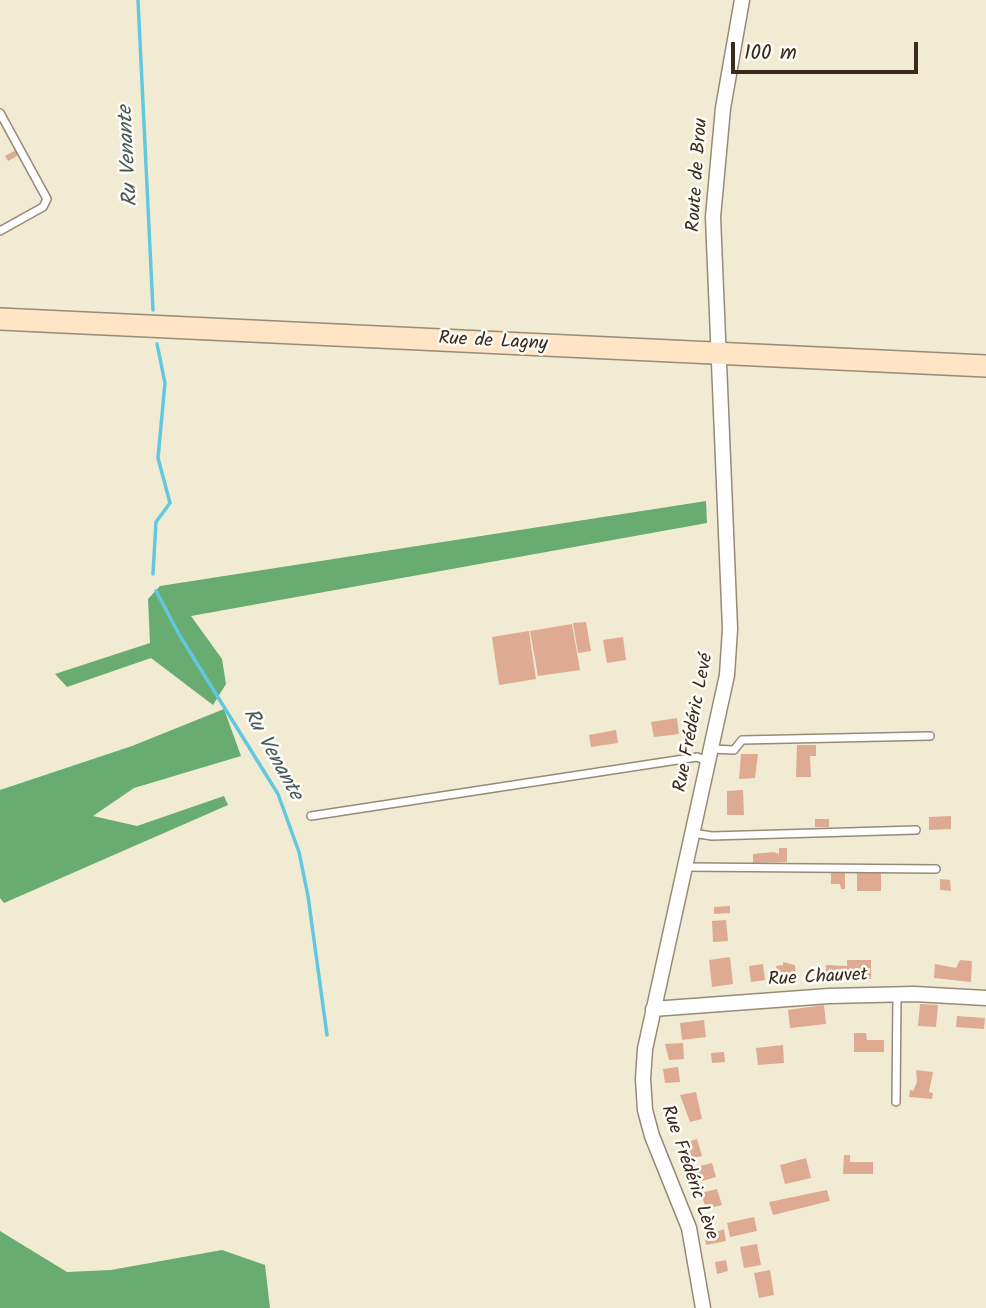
<!DOCTYPE html>
<html>
<head>
<meta charset="utf-8">
<style>
	body { margin:0 }
	#map { position:relative; width:986px; height:1308px; overflow:hidden; background:#f1ebd3; font-family:Kalam,sans-serif }
	canvas { display:block }
	.scale { position:absolute; left:731px; top:42px; width:187px; height:32px; box-sizing:border-box; border:4px solid #3b2a1e; border-top:0; padding-left:9px; font-size:21px; line-height:24px; white-space:nowrap; color:#3b2a1e; -webkit-text-stroke:5px #fdfcf7; paint-order:stroke }
</style>
</head>
<body>
<div id="map">
<canvas width="986" height="1308"></canvas>
<div class="scale">100 m</div>
</div>
<script>
const g = document.querySelector('canvas').getContext('2d');
g.lineJoin = 'round';
function fillPath(path, color) {
  g.fillStyle = color;
  g.fill(path, 'evenodd');
}
function toPath(rows) {
  const path = new Path2D();
  for (const r of rows) {
    path.moveTo(r[0], r[1]);
    for (let i = 2; i < r.length; i += 2) path.lineTo(r[i], r[i + 1]);
  }
  return path;
}
function trace(path, color, width, dash) {
  g.strokeStyle = color;
  g.lineWidth = width;
  g.lineCap = dash ? 'butt' : 'round';
  g.setLineDash(dash || []);
  g.stroke(path);
}
function drawText(font, color, halo, rows, align = 'center') {
  g.font = font + ' Kalam,sans-serif';
  g.lineWidth = 5;
  g.setLineDash([]);
  g.textBaseline = 'middle';
  g.strokeStyle = halo;
  g.fillStyle = color;
  for (const [text, x, y, turn = 0] of rows) {
    g.save();
    g.translate(x, y);
    g.rotate((+turn || 0) * Math.PI / 180);
    g.textAlign = isNaN(turn) ? turn : align;
    if (halo) g.strokeText(text, 0, 0);
    g.fillText(text, 0, 0);
    g.restore();
  }
}
const forest = toPath([
	[706,501,707,523,191,616,222,659,226,684,213,705,151,658,67,687,55,674,150,643,148,599,160,586],
	[224,709,241,756,134,788,93,816,137,826,224,796,228,805,4,903,0,898,0,790,132,746],
	[0,1231,67,1272,111,1270,222,1250,265,1265,270,1308,0,1308]
]);
const stream = toPath([
	[138,0,153,310],
	[153,574,156,522,170,503,158,458,165,383,157,344],
	[156,591,180,636,278,794,299,852,308,896,327,1035]
]);
const building = toPath([
	[16,150,19,155,8,161,5,156],
	[586,622,591,651,578,653,573,623],
	[572,624,580,670,538,676,530,631],
	[529,631,536,679,499,685,492,637],
	[623,637,626,660,607,663,603,640],
	[677,718,679,734,654,737,651,722],
	[616,730,618,743,591,747,589,735],
	[797,745,816,745,816,756,810,756,811,777,796,777],
	[741,754,758,754,755,778,739,779],
	[743,790,744,815,727,815,727,791],
	[951,816,951,829,929,830,929,817],
	[815,819,829,819,829,827,815,827],
	[779,848,787,848,787,862,753,863,753,854,774,852,779,854],
	[857,871,881,871,881,891,857,891],
	[831,872,845,872,845,889,841,889,840,884,831,884],
	[940,879,950,880,951,891,940,890],
	[730,906,730,913,714,914,714,907],
	[726,920,728,941,713,942,712,921],
	[730,957,733,984,712,987,709,960],
	[847,960,871,960,871,979,858,979,847,974,826,976,826,965,847,966],
	[960,960,972,961,971,982,934,978,935,964,956,968],
	[783,962,795,965,796,978,777,979,776,966,783,965],
	[763,964,765,980,751,982,749,966],
	[920,1004,938,1005,936,1027,918,1026],
	[824,1005,826,1024,790,1028,788,1010],
	[957,1016,985,1018,984,1029,956,1027],
	[704,1020,706,1037,682,1040,680,1023],
	[854,1033,866,1033,867,1040,884,1040,884,1052,854,1052],
	[683,1043,684,1059,669,1060,665,1044],
	[783,1045,784,1063,758,1065,756,1048],
	[724,1052,725,1062,712,1063,711,1053],
	[678,1067,680,1082,665,1083,663,1069],
	[916,1070,933,1072,929,1092,933,1093,932,1099,909,1097,910,1090,913,1091,917,1082],
	[696,1092,702,1119,690,1122,680,1095],
	[697,1139,702,1156,685,1160,681,1144],
	[844,1155,850,1155,850,1162,873,1162,873,1174,843,1174],
	[806,1158,811,1178,785,1184,780,1165],
	[712,1163,716,1177,702,1181,696,1167],
	[717,1189,722,1205,706,1209,701,1193],
	[827,1190,830,1201,773,1215,769,1202],
	[754,1217,757,1231,730,1237,727,1223],
	[724,1229,726,1241,706,1245,705,1236],
	[757,1244,761,1265,744,1268,740,1247],
	[726,1260,728,1271,717,1274,715,1262],
	[770,1270,774,1295,759,1298,754,1273]
]);
const service = toPath([
	[0,113,47,199,43,207,0,231],
	[712,749,734,750,742,740,930,736],
	[311,816,697,757,707,761],
	[692,833,712,836,916,830],
	[685,867,936,869],
	[896,1102,897,994]
]);
const minor = toPath([
	[653,1009,829,996,914,994,986,998],
	[703,1308,689,1228,652,1136,645,1110,643,1079,645,1049,727,675,730,629,713,217,723,108,742,0]
]);
const secondary = toPath([
	[0,319,986,366]
]);
const streetNames = [
	["Route de Brou",699,175,-86],
	["Rue de Lagny",493,343,3],
	["Rue Frédéric Levé",695,723,-79],
	["Rue Chauvet",818,979,-3],
	["Rue Frédéric Lève",688,1173,71]
];
const waterNames = [
	["Ru Venante",130,156,-93],
	["Ru Venante",271,755,61]
];
fillPath(forest, '#68ac72');
trace(stream, '#61c8df', 3.5);
fillPath(building, '#deaa92');
trace(service, '#968a78', 10);
trace(minor, '#968a78', 17);
trace(secondary, '#968a78', 24);
trace(service, '#fff', 7);
trace(minor, '#fff', 14);
trace(secondary, '#ffe4c6', 21);
drawText('19px', '#3b2a1e', '#fdfcf7', streetNames);
drawText('italic 21px', '#465958', '#fdfcf7', waterNames);
</script>
</body>
</html>
